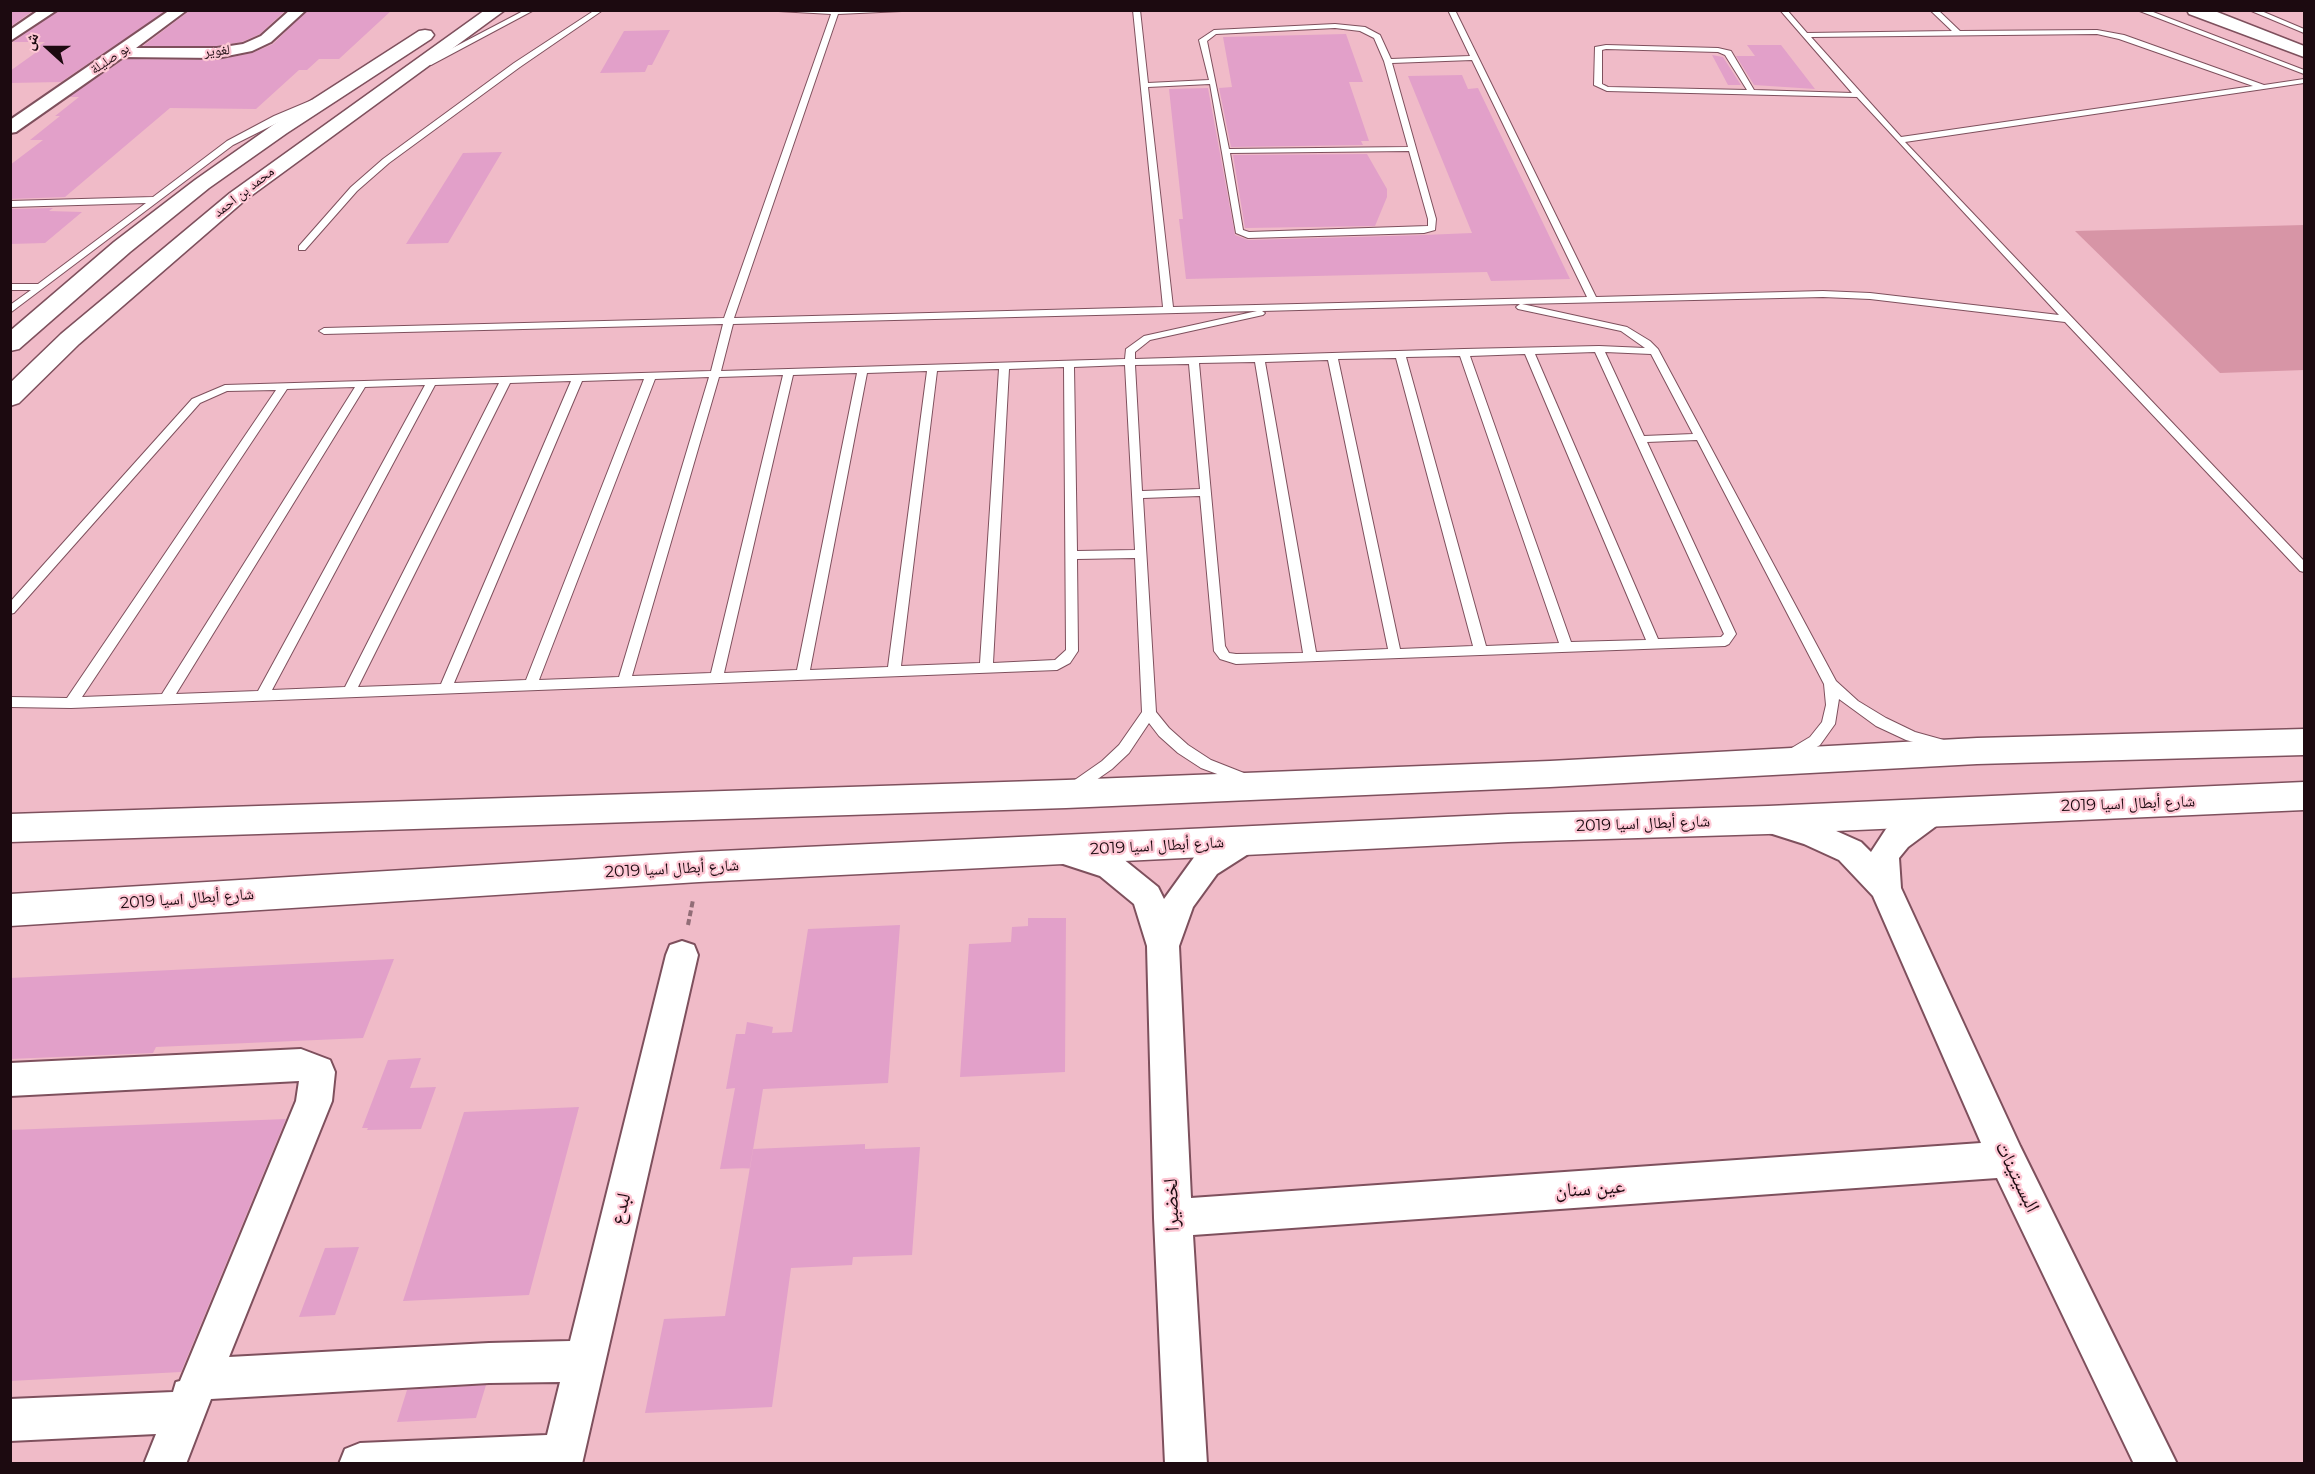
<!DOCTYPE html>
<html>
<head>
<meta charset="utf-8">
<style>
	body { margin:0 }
	#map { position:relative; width:2315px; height:1474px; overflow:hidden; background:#f0bbc8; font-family:Montserrat,"Noto Naskh Arabic",sans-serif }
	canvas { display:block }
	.frame { position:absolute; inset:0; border:12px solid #1c0a10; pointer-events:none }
	.north { position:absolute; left:18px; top:18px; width:60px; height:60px; -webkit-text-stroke:4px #fec8d5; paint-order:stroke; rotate:291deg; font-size:16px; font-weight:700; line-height:24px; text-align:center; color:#1c0a10 }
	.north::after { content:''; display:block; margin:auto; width:21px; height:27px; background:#1c0a10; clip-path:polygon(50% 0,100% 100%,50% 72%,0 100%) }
</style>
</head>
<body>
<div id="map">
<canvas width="2315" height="1474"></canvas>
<div class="frame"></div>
<div class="north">ش</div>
</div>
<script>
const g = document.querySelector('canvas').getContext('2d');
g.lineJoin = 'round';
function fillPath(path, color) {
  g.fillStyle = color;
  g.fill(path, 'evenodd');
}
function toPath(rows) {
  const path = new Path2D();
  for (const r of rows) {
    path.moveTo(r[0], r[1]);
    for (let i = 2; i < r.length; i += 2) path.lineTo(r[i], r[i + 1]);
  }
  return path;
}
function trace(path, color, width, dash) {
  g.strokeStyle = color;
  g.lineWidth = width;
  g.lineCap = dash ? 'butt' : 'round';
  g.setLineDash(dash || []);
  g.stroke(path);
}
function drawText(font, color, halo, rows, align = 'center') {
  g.font = font + ' Montserrat,"Noto Naskh Arabic",sans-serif';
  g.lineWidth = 4.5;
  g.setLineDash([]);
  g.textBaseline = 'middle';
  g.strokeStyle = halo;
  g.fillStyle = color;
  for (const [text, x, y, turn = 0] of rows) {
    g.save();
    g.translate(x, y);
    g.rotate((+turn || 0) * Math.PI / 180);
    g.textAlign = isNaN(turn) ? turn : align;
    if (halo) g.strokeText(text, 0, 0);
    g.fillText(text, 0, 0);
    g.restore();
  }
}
const green = toPath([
	[2304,225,2304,370,2220,373,2075,231]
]);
const building = toPath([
	[10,10,34,10,10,27],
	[59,10,97,10,95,12,164,12,61,82,10,83,10,71,38,51,32,51,45,42,13,42],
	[244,10,286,10,260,34,242,42,217,46,143,46,189,11],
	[308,10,392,10,339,59,319,59,307,70,299,70,256,109,170,108,65,197,10,199,10,165,43,140,30,140,60,116,55,116,79,97,69,97,124,59,217,60,252,53,273,44],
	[670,30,652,65,648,65,645,72,600,73,624,31],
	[1346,34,1363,82,1349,82,1369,141,1361,141,1363,145,1231,147,1219,88,1232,87,1223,37],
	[1747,45,1781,45,1815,89,1754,85,1736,56,1755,56],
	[1712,55,1723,57,1741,85,1728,85],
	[1462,75,1468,89,1478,88,1570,279,1491,281,1487,272,1186,279,1179,219,1183,219,1169,89,1208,88,1235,235,1248,240,1424,235,1472,233,1408,76],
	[502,152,448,243,406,244,463,153],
	[1367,154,1387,189,1387,197,1375,226,1245,228,1233,155],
	[53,208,49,211,82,212,45,243,10,244,10,209],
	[1028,918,1066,918,1065,1072,960,1077,969,944,1011,942,1012,927,1028,926],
	[900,925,888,1083,763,1089,750,1168,720,1169,735,1088,726,1089,736,1034,745,1034,747,1022,773,1027,772,1033,792,1032,808,929],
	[394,959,363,1038,156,1047,153,1053,10,1059,10,978],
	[421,1058,410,1088,436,1087,421,1129,367,1130,368,1128,362,1128,388,1060],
	[579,1107,529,1295,403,1301,464,1112],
	[286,1119,181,1372,10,1381,10,1130],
	[865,1144,865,1149,920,1147,912,1255,853,1257,852,1265,791,1268,772,1407,645,1413,664,1319,725,1316,753,1149],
	[359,1247,335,1315,299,1317,325,1248],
	[486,1385,476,1418,397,1422,407,1390]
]);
const path = toPath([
	[688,925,693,900]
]);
const lane = toPath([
	[525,10,534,10,431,65,424,63,525,10],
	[595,10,603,10,520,67,389,163,357,191,305,250,299,250,299,246,351,187,383,159,514,63,595,10],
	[761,10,923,10,838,14,734,318,1163,307,1133,10,1140,10,1148,83,1209,80,1199,40,1214,30,1335,24,1365,27,1380,35,1391,59,1470,56,1448,10,1455,10,1596,297,1823,291,1870,293,2059,315,1857,97,1607,91,1594,85,1595,47,1606,45,1718,48,1731,51,1754,90,1852,93,1780,10,1787,10,1807,33,1952,31,1930,10,1938,10,1960,31,2097,30,2124,35,2264,85,2304,79,2304,83,1905,142,2304,561,2304,572,2300,571,2065,322,1870,299,1823,297,1522,304,1627,327,1650,341,1658,349,1836,681,1858,701,1886,718,1915,732,1951,742,1953,746,1951,750,1946,751,1906,740,1876,726,1839,699,1835,724,1820,745,1795,760,1785,760,1783,756,1785,752,1810,737,1822,722,1826,705,1824,684,1697,440,1647,442,1736,634,1729,644,1725,646,1236,664,1220,659,1214,651,1200,496,1143,498,1156,712,1169,728,1188,745,1211,760,1249,775,1251,779,1249,783,1244,784,1201,768,1178,753,1159,736,1149,723,1129,753,1112,769,1079,792,1069,792,1067,788,1069,784,1102,761,1119,745,1142,712,1135,558,1077,559,1078,651,1070,663,1057,670,71,708,10,707,10,697,67,698,276,390,227,391,200,403,14,613,10,614,10,602,192,399,225,385,711,371,723,324,324,334,319,331,324,328,724,318,831,14,761,10],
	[1335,28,1360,31,1374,38,1384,61,1408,147,1229,149,1207,41,1216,34,1335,28],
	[2097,34,2119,39,2253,86,1901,137,1811,37,2097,34],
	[1606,49,1718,52,1725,55,1747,90,1608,87,1602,84,1602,50,1606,49],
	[1472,60,1587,297,1173,307,1148,87,1210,84,1236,233,1248,238,1424,233,1435,230,1436,219,1392,63,1472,60],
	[1409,151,1428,219,1428,226,1249,232,1243,230,1230,153,1409,151],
	[1520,304,1516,307,1518,309,1621,331,1645,348,1599,346,1464,349,1135,359,1135,352,1150,340,1263,315,1265,313,1262,311,1520,304],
	[1257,311,1144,336,1126,349,1125,359,721,371,733,324,1257,311],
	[1595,352,1724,634,1721,637,1658,639,1535,354,1595,352],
	[1605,352,1651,354,1693,434,1644,436,1605,352],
	[1525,354,1646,640,1571,642,1470,356,1525,354],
	[1460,356,1559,643,1486,646,1406,357,1460,356],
	[1396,358,1473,646,1400,649,1338,359,1396,358],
	[1328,360,1388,649,1316,652,1265,362,1328,360],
	[1255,362,1303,653,1236,654,1229,653,1225,646,1199,363,1255,362],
	[1189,364,1200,489,1142,491,1135,365,1189,364],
	[1125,365,1135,550,1077,551,1074,367,1125,365],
	[1064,367,1066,650,1055,660,993,663,1009,369,1064,367],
	[999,369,980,663,901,666,937,371,999,369],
	[927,371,888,667,810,670,867,373,927,371],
	[857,373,797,670,724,673,793,375,857,373],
	[783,375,711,673,632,676,719,377,783,375],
	[709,377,619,677,539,680,655,379,709,377],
	[644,379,526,680,454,683,582,381,644,379],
	[571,381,441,684,358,687,510,383,571,381],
	[499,383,345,687,272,690,435,385,499,383],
	[425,385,258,691,176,694,365,387,425,385],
	[355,387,162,694,82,697,287,389,355,387],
	[2137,10,2148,10,2304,70,2304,74,2137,10],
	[2249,10,2259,10,2304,29,2304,33,2249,10],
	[312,100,319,102,233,145,10,313,10,305,31,290,10,290,10,284,38,284,146,203,10,207,10,201,153,197,227,141,274,116,312,100]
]);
const street = toPath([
	[39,10,57,10,10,41,10,30,39,10],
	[170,10,187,10,136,48,217,48,243,44,261,36,290,10,306,10,271,42,252,51,217,58,123,57,16,132,10,133,10,120,170,10],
	[1932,800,1943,803,1947,812,1943,821,1908,847,1899,858,1901,888,2020,1146,2177,1464,2134,1464,1997,1178,1193,1235,1207,1464,1165,1464,1154,1218,1147,946,1134,904,1100,876,1051,860,1047,851,1051,842,1062,838,1122,858,1158,887,1164,899,1195,856,1231,833,1242,829,1253,833,1257,842,1253,851,1217,874,1193,907,1179,946,1191,1198,1981,1143,1873,896,1839,860,1804,844,1760,830,1756,821,1760,812,1771,809,1825,826,1861,842,1871,852,1886,829,1921,803,1932,800],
	[682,941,694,945,698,955,582,1464,339,1464,345,1449,360,1443,547,1435,560,1382,489,1383,211,1399,186,1464,144,1464,156,1434,10,1441,10,1399,173,1392,176,1382,180,1381,296,1101,299,1081,10,1096,10,1063,301,1049,330,1060,335,1072,332,1101,229,1357,489,1343,570,1341,666,955,670,945,682,941]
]);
const secondary = toPath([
	[485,10,505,10,244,201,79,344,19,403,10,406,10,383,61,334,230,193,485,10],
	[2187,10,2212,10,2304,46,2304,57,2189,14,2187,10],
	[425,30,431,31,434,35,431,39,287,133,209,188,130,252,19,349,10,351,10,331,114,242,195,180,273,125,419,31,425,30],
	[2304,729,2304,755,1977,764,1550,787,1066,808,10,842,10,814,1066,780,1550,761,1977,738,2304,729],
	[2304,782,2304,810,1768,834,1508,842,699,882,10,926,10,894,699,852,1508,814,1768,806,2304,782]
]);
const farStreetnames = [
	["لغوير",217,51,-5],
	["بو صليلة",110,59,-34],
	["محمد بن احمد",244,192,-38]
];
const streetNames = [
	["شارع أبطال اسيا 2019",2128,804,-2],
	["شارع أبطال اسيا 2019",1643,824,-2],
	["شارع أبطال اسيا 2019",1157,846,-3],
	["شارع أبطال اسيا 2019",672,869,-3],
	["شارع أبطال اسيا 2019",187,899,-4]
];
const nearStreetnames = [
	["البسيتينات",2017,1177,64],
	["عين سنان",1590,1189,-4],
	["لخضيرا",1172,1205,-92],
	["لبدع",621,1209,-76]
];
fillPath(green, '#d795a6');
fillPath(building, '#e2a0c9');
trace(lane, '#7e505d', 2);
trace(street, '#7e505d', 4);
trace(secondary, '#7e505d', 3);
trace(path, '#926d77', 4, [6, 3]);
fillPath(lane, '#fff');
fillPath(street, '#fff');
fillPath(secondary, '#fff');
drawText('14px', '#1c0a10', '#fec8d5', farStreetnames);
drawText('16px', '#1c0a10', '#fec8d5', streetNames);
drawText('20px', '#1c0a10', '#fec8d5', nearStreetnames);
</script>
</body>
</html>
